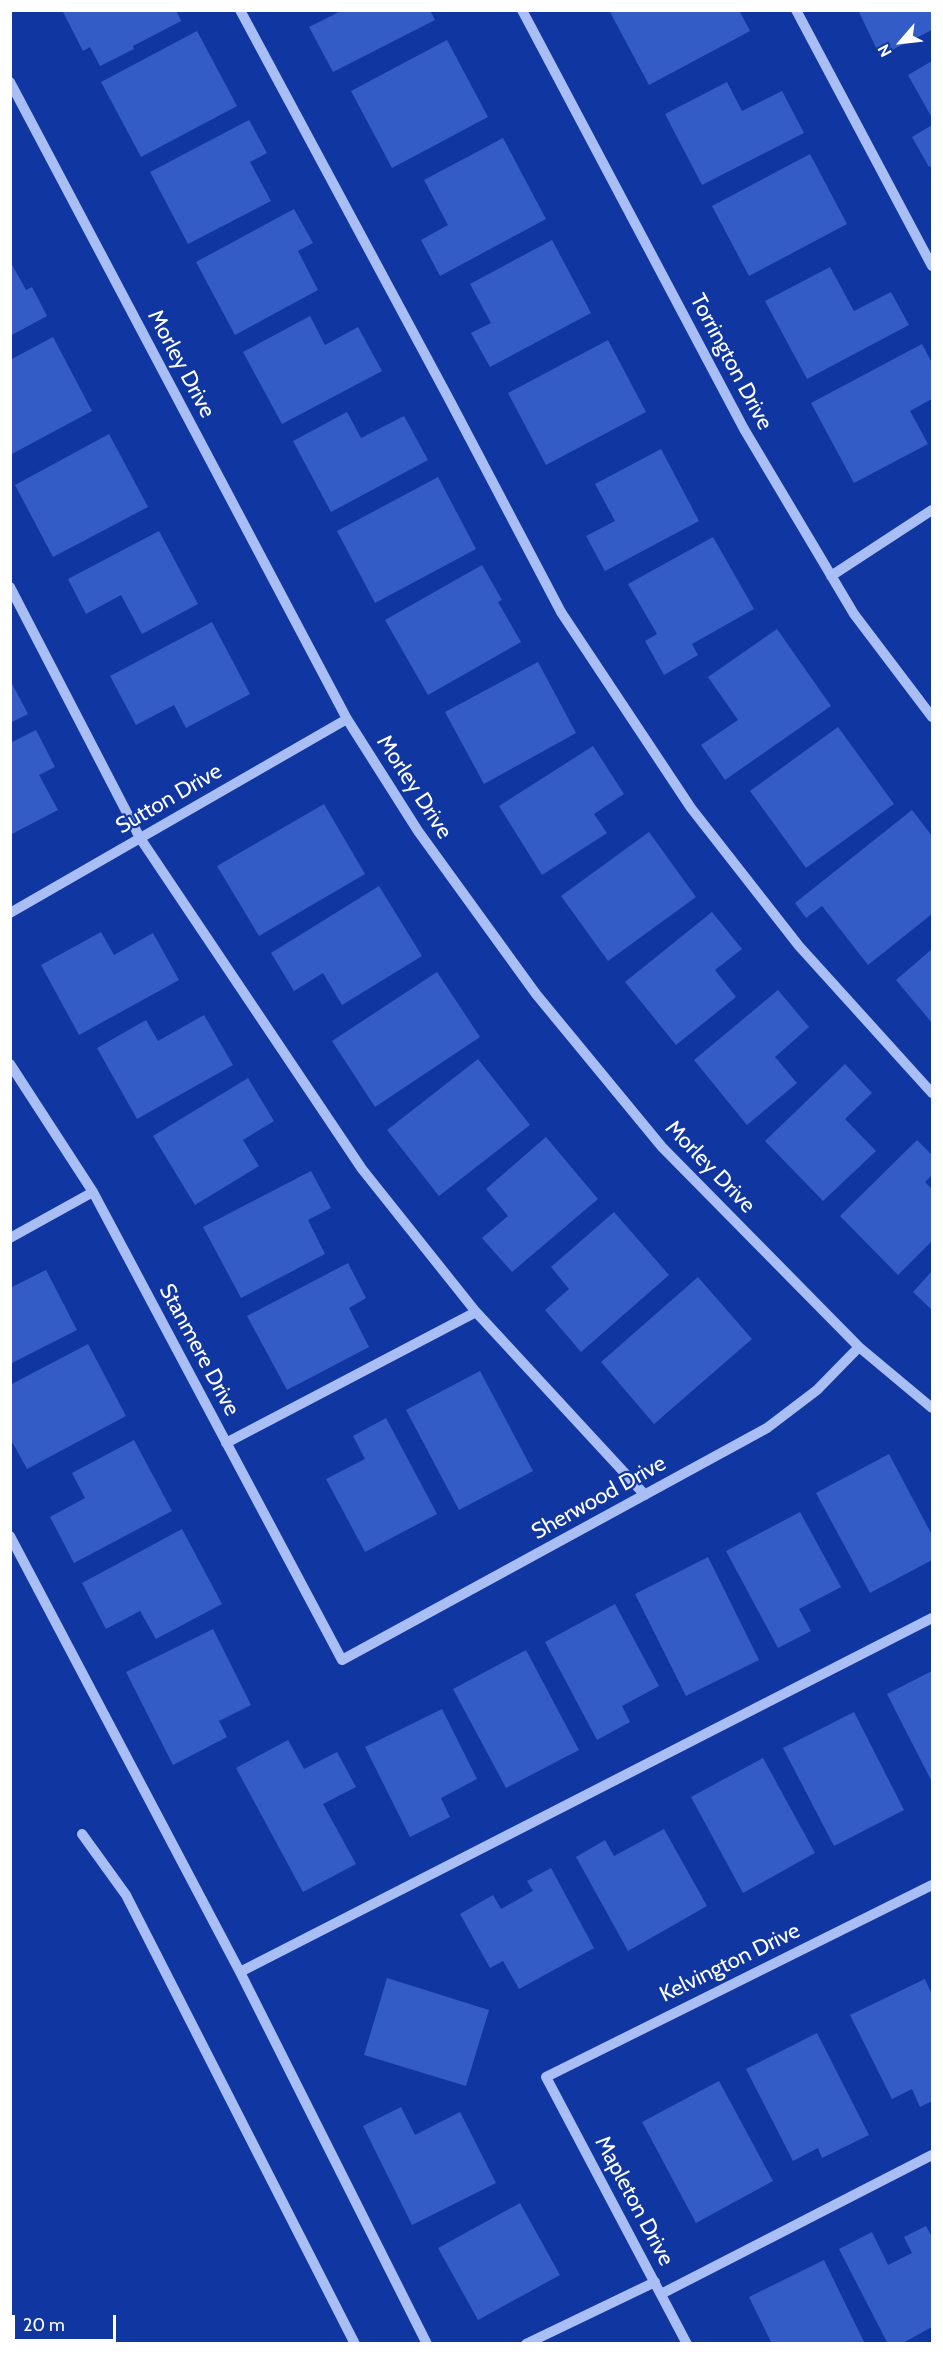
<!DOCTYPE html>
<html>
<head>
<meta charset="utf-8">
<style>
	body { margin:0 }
	#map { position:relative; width:943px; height:2354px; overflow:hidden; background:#1036a1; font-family:Cabin,sans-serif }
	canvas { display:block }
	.frame { position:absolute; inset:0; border:12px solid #fff; pointer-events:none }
	.north { position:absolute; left:871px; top:12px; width:60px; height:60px; -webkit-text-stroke:4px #1036a1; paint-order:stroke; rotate:242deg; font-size:16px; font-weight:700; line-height:24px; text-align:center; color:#fff }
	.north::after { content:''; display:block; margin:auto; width:21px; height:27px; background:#fff; clip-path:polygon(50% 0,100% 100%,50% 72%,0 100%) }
	.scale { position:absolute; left:12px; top:2315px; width:104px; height:27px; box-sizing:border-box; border:3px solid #fff; border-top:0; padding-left:8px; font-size:18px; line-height:21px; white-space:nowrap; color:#fff; -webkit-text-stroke:4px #1036a1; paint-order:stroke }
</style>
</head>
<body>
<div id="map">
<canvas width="943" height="2354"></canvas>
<div class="frame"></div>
<div class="north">N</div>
<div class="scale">20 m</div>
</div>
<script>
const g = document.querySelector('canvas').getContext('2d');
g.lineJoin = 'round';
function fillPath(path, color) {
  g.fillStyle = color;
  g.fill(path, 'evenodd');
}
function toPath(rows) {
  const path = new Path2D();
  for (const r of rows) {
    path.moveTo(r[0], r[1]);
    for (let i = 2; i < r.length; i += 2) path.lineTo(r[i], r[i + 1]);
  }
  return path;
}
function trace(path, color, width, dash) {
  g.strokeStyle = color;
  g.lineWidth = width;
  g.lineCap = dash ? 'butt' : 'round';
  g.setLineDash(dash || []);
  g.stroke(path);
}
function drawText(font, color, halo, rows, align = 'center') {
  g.font = font + ' Cabin,sans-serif';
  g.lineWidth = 4.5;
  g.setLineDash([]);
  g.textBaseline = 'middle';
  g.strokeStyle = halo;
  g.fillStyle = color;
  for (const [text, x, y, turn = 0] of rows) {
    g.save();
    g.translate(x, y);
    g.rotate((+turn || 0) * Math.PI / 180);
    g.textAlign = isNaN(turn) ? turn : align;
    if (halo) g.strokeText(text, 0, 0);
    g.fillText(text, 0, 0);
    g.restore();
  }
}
const building = toPath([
	[62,10,176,10,181,21,133,46,134,49,100,66,90,47,83,51],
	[338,10,430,10,435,20,333,72,309,27,339,12],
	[609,10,739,10,750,31,649,85],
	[858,10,932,10,932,30,880,56],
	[197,31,237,106,141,157,101,82],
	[447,40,488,117,392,168,351,91],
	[932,61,932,118,908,75],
	[727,82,742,111,782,91,804,133,702,185,665,114],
	[249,120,267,153,250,162,271,201,188,244,150,172],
	[932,125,932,166,929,167,912,137],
	[503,138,546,219,440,276,421,240,448,225,424,180],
	[810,154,847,224,749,276,712,206],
	[294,209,313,243,298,251,318,290,235,335,196,262],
	[552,240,591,313,490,367,471,333,491,323,470,284],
	[10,261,26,290,32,287,47,316,10,336],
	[830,267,854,311,891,292,909,325,807,379,765,301],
	[310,316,325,345,358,327,382,371,282,424,243,352],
	[53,337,92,411,10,455,10,360],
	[608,340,646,412,546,465,508,393],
	[922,344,932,363,932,399,910,411,928,444,854,483,811,403],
	[347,412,361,438,404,416,428,460,331,512,293,441],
	[109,434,148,507,53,557,15,485],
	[661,449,699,521,605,571,586,536,615,521,595,484],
	[438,477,476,549,375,603,337,531],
	[159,531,198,604,142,634,121,595,86,614,68,579],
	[713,537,754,609,692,644,698,655,664,675,645,641,657,634,628,584],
	[482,565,502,600,498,602,521,642,428,695,385,620],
	[212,622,250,694,186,728,174,705,136,725,110,676],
	[777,629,831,706,725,780,701,745,738,720,708,677],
	[538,662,576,733,484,784,445,712],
	[10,680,28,714,10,723],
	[838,727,894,804,806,868,750,791],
	[36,730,55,767,39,775,58,810,10,835,10,743],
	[593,746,624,794,594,814,607,833,542,875,499,806],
	[324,804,365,874,259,936,217,866],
	[912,810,932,836,932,914,868,965,822,906,806,918,795,903],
	[649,832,696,897,608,961,561,896],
	[379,886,422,956,342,1005,323,973,294,991,271,953],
	[712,912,742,949,715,970,736,997,676,1045,625,982],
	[101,932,114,955,153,933,179,980,79,1035,41,965],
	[932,949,932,1023,896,980],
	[437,972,480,1037,375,1107,332,1041],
	[778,990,809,1027,775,1057,797,1083,747,1125,694,1060],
	[204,1015,233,1065,137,1119,97,1048,146,1020,158,1041],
	[478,1059,530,1125,439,1196,387,1130],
	[845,1064,872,1093,845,1119,876,1151,823,1201,765,1141],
	[248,1078,274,1121,243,1140,259,1166,195,1205,153,1136],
	[546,1137,598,1199,512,1272,482,1238,508,1216,486,1189],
	[917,1140,932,1155,932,1175,925,1182,932,1189,932,1241,898,1275,840,1216],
	[311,1171,331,1208,308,1220,325,1254,241,1298,203,1227],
	[614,1212,669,1275,581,1352,545,1310,569,1289,551,1267],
	[348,1263,366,1298,349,1308,369,1347,287,1390,247,1316],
	[46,1270,77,1330,10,1364,10,1288],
	[932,1271,932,1310,913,1292],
	[698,1277,752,1339,654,1424,601,1362],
	[88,1344,126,1416,27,1469,10,1438,10,1385],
	[480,1371,533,1471,459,1510,406,1410],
	[386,1418,437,1514,365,1552,326,1479,365,1459,353,1436],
	[134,1440,172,1511,74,1563,50,1517,85,1498,72,1473],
	[889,1454,932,1535,932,1560,870,1593,816,1493],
	[800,1512,841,1587,799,1609,811,1631,778,1648,726,1551],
	[182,1529,222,1604,156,1639,140,1611,106,1629,82,1583],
	[708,1557,759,1660,686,1696,635,1594],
	[615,1604,659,1686,622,1706,630,1722,597,1740,545,1642],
	[213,1629,251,1705,219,1721,227,1737,173,1765,126,1672],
	[526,1650,579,1750,506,1788,453,1689],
	[932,1671,932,1782,887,1694],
	[442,1709,477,1779,441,1798,450,1817,410,1837,365,1747],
	[854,1712,904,1810,834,1846,783,1748],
	[288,1740,304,1769,337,1752,356,1787,323,1804,356,1864,303,1892,236,1768],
	[763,1758,815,1853,743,1893,691,1797],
	[664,1829,707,1906,628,1951,576,1857,605,1840,614,1856],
	[551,1868,594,1948,519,1989,503,1961,490,1968,460,1914,493,1895,501,1909,533,1891,527,1881],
	[387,1978,489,2010,466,2086,364,2055],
	[925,1979,932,1995,932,2101,920,2107,912,2089,892,2099,850,2015],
	[817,2033,869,2135,822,2158,818,2148,793,2161,746,2069],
	[719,2081,773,2181,696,2223,642,2122],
	[401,2107,415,2135,460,2112,496,2183,412,2225,363,2126],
	[520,2203,560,2275,478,2320,438,2248],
	[926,2226,932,2237,932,2327,901,2344,888,2344,839,2249,872,2232,888,2265,912,2253,904,2237],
	[824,2260,865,2344,772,2344,749,2297]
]);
const minor = toPath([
	[240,10,449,399,561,612,691,808,799,946,932,1093],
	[522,10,744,429,854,614,932,717],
	[796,10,932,266],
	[10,82,347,719,418,831,536,994,662,1147,859,1347,932,1408],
	[831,576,932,510],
	[10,587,140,838,362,1169,476,1312,645,1495],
	[10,913,347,719],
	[10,1064,93,1192,342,1660,767,1428,817,1390,859,1347],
	[10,1238,93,1192],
	[226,1443,476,1312],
	[10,1536,240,1972,427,2344],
	[82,1834,126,1895,355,2344],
	[240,1972,932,1618],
	[661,2294,932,2155],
	[526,2344,655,2282],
	[687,2344,546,2077,932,1885]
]);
const streetNames = [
	["Torrington Drive",731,362,62],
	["Morley Drive",181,364,62],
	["Morley Drive",414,787,57],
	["Sutton Drive",169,799,-30],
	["Morley Drive",710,1167,46],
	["Stanmere Drive",199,1350,62],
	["Sherwood Drive",599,1498,-29],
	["Kelvington Drive",730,1963,-26],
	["Mapleton Drive",634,2201,62]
];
fillPath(building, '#345cc6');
trace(minor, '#a9bef5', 10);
drawText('22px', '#fff', '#1036a1', streetNames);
</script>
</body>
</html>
